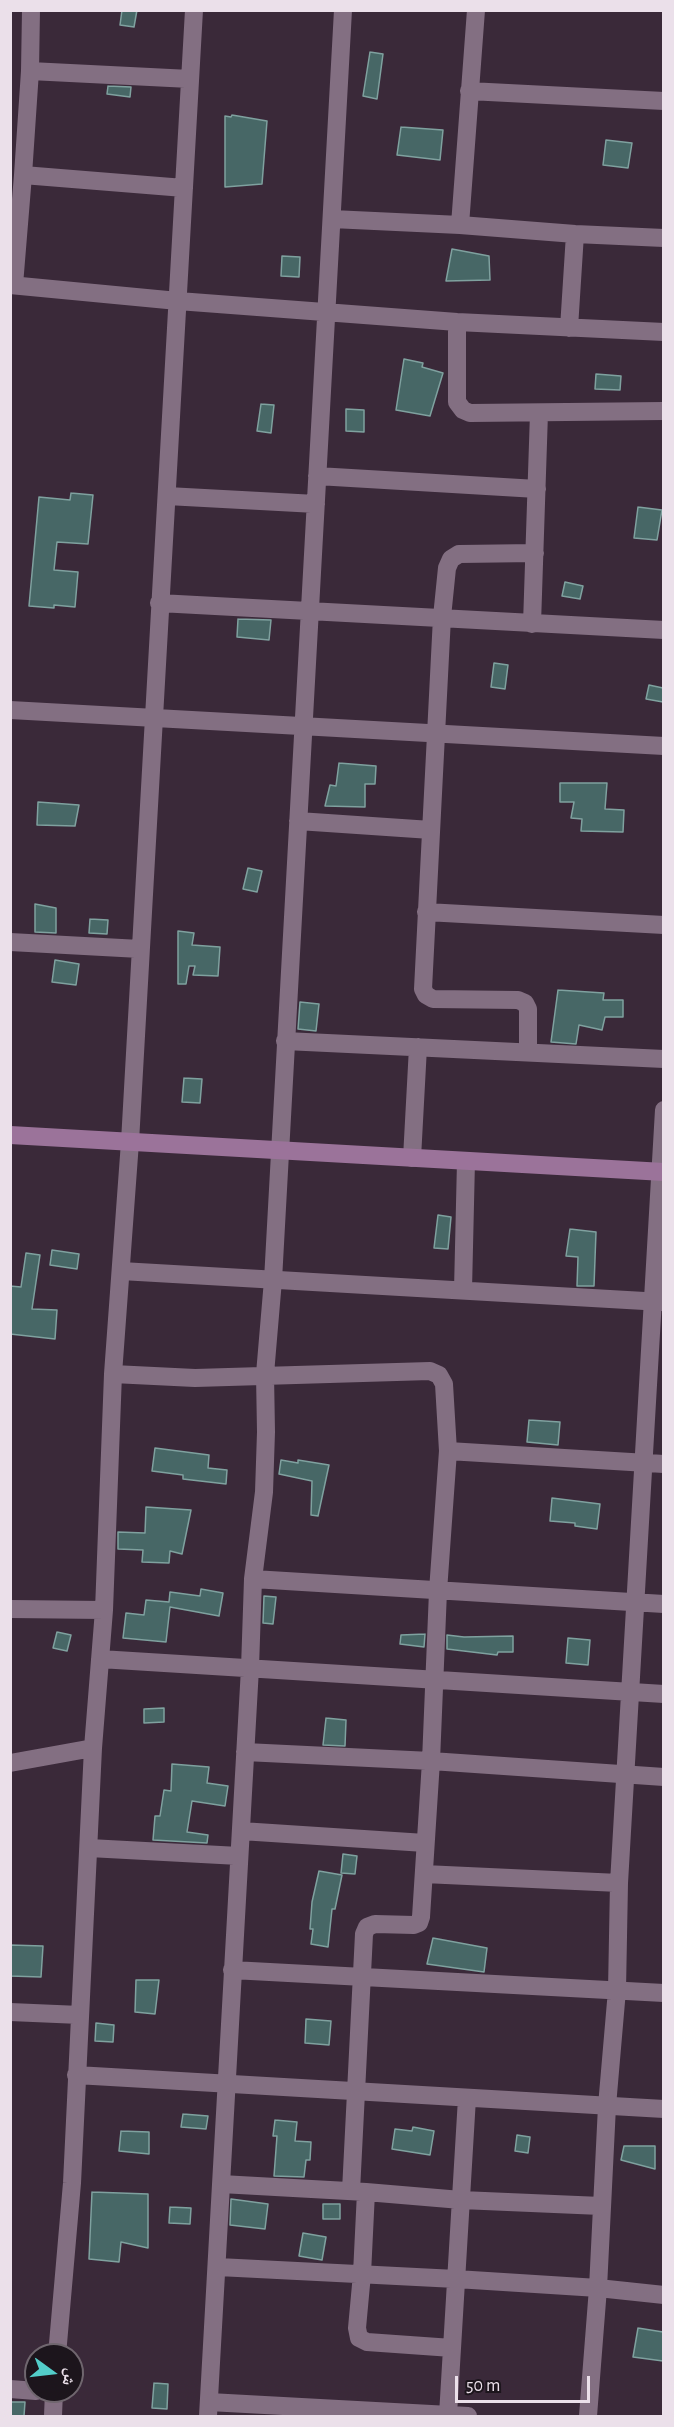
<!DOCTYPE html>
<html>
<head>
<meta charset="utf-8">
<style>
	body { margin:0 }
	#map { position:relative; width:674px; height:2427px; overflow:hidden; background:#3a2939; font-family:"Alegreya Sans","Noto Naskh Arabic",sans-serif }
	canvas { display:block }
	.frame { position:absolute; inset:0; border:12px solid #ebe0ea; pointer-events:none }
	.north { position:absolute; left:24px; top:2343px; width:60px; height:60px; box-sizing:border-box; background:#1c151c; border:2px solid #6f666e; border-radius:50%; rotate:105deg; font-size:16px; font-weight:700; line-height:24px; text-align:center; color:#ebe0ea }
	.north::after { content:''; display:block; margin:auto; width:21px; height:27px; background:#53cdc9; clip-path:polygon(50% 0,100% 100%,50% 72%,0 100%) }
	.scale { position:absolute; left:455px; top:2376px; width:135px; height:27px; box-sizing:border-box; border:3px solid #ebe0ea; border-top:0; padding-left:8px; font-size:18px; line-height:21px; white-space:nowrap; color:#ebe0ea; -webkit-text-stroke:4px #1c151c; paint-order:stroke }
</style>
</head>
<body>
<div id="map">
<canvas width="674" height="2427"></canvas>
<div class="frame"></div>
<div class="north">ش</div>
<div class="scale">50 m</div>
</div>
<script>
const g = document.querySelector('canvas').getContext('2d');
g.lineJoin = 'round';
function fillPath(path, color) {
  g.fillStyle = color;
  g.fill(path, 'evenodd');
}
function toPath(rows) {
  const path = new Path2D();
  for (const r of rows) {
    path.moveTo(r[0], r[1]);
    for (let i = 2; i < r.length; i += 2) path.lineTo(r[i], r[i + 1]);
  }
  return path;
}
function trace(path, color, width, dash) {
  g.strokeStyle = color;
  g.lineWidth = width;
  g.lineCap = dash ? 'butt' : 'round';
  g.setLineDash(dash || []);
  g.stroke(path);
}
const building = toPath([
	[122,10,137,10,134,27,120,25,122,10],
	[370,52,383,54,377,99,363,96,370,52],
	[108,86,131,87,130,97,107,94,108,86],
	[232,115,267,121,262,184,225,187,225,116,231,117,232,115],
	[401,127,443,130,440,160,397,155,401,127],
	[606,140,632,143,628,168,603,165,606,140],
	[452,249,489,256,490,280,446,281,452,249],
	[282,256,300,257,299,277,281,276,282,256],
	[404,359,423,363,422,367,443,373,430,416,396,410,404,359],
	[596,374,621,376,620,390,595,389,596,374],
	[261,404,274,405,271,433,257,431,261,404],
	[346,409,364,410,364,432,346,431,346,409],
	[71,493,93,495,88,544,57,542,54,570,78,572,75,607,54,605,54,608,29,606,39,497,70,500,71,493],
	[638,507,662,510,657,540,634,538,638,507],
	[565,582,583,586,580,599,562,596,565,582],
	[238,619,271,620,269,640,237,637,238,619],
	[494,663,508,665,505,689,491,687,494,663],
	[649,685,663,688,663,702,646,699,649,685],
	[339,763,376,766,375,784,365,784,365,807,325,806,330,785,336,786,339,763],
	[560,783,607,783,605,809,624,810,623,832,581,831,582,819,571,818,574,802,560,802,560,783],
	[38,802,79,805,75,826,37,825,38,802],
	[248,868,262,871,257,892,243,889,248,868],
	[35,904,56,908,56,933,35,932,35,904],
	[90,919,108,920,107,934,89,933,90,919],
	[178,931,194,933,192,945,220,947,218,976,193,975,195,966,189,966,186,984,178,984,178,931],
	[55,960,79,964,76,985,52,982,55,960],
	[558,990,604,993,603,1000,623,1000,623,1017,605,1017,602,1030,579,1025,576,1044,551,1042,558,990],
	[300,1002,319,1004,316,1031,298,1029,300,1002],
	[184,1078,202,1079,200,1103,182,1102,184,1078],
	[438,1215,451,1217,448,1249,434,1248,438,1215],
	[570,1229,596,1232,594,1286,577,1286,578,1257,566,1256,570,1229],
	[52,1250,79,1254,77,1269,50,1265,52,1250],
	[26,1253,40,1255,32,1309,57,1310,55,1339,10,1334,10,1286,21,1287,26,1253],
	[529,1420,560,1422,558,1445,527,1442,529,1420],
	[155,1448,209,1455,208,1468,227,1470,226,1484,183,1479,183,1475,152,1471,155,1448],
	[281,1460,298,1463,298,1460,329,1465,318,1516,311,1515,312,1481,279,1474,281,1460],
	[552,1498,600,1504,597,1529,575,1526,575,1523,550,1521,552,1498],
	[146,1507,191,1510,182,1554,170,1551,169,1563,142,1562,143,1550,118,1549,118,1532,145,1533,146,1507],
	[201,1589,223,1593,219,1616,170,1607,166,1642,123,1638,126,1613,144,1615,146,1600,169,1602,170,1592,200,1596,201,1589],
	[264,1596,276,1597,273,1624,263,1623,264,1596],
	[57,1632,71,1635,67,1651,53,1648,57,1632],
	[425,1634,424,1647,400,1644,401,1635,425,1634],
	[447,1635,464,1637,513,1636,513,1652,498,1652,497,1655,447,1649,447,1635],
	[568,1638,590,1640,588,1665,566,1663,568,1638],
	[164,1708,164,1722,144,1723,144,1709,164,1708],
	[326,1718,346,1720,345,1746,323,1745,326,1718],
	[172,1764,209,1767,207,1783,228,1786,225,1806,192,1801,187,1832,208,1835,207,1843,153,1840,155,1816,160,1816,164,1790,171,1791,172,1764],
	[343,1854,357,1856,355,1874,341,1873,343,1854],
	[319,1871,342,1875,335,1909,332,1909,328,1947,311,1944,313,1929,310,1929,312,1902,319,1871],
	[433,1938,487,1948,484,1972,427,1964,433,1938],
	[10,1945,43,1946,41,1977,10,1976,10,1945],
	[136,1980,159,1980,155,2014,135,2012,136,1980],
	[306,2019,331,2021,329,2045,305,2043,306,2019],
	[96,2023,114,2025,113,2042,95,2041,96,2023],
	[183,2114,208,2116,206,2129,181,2127,183,2114],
	[275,2120,297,2122,295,2141,311,2142,310,2160,306,2160,304,2177,274,2176,277,2136,273,2136,275,2120],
	[413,2127,434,2131,430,2155,392,2149,395,2129,412,2131,413,2127],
	[121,2131,149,2132,149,2154,119,2151,121,2131],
	[517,2135,530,2137,528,2153,515,2151,517,2135],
	[624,2146,655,2146,655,2169,621,2160,624,2146],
	[92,2192,148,2194,148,2248,121,2242,119,2262,89,2259,92,2192],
	[231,2199,268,2204,265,2229,230,2225,231,2199],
	[323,2204,340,2204,340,2219,323,2219,323,2204],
	[170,2207,191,2208,190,2224,169,2223,170,2207],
	[303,2233,326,2237,322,2260,299,2256,303,2233],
	[638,2328,663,2332,663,2361,633,2357,638,2328],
	[154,2383,168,2384,167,2409,152,2408,154,2383],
	[10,2402,25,2402,24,2416,10,2416,10,2402]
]);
const street = toPath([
	[30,71,190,79],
	[469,91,664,101],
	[23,175,184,188],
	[332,219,460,225,575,234,664,238],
	[460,225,476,10],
	[10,285,178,301,457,322,664,332],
	[14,285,23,175,30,71,31,10],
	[457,322,457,402,463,410,470,413,664,411],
	[569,328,575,234],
	[317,476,537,489],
	[167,496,316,504],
	[159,603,664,630],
	[532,624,539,413],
	[10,710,664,746],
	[298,821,431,830],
	[426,912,664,925],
	[10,942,140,949],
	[285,1041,664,1059],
	[528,1052,528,1009,525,1003,518,1000,433,999,426,995,423,989,442,617,447,568,451,559,459,554,535,553],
	[412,1158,418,1047],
	[121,1271,662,1302],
	[463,1290,466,1161],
	[113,1374,195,1378,430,1371,439,1375,444,1384,448,1451,438,1591,431,1761,421,1917,419,1923,414,1925,375,1924,367,1927,364,1934,351,2191],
	[448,1451,664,1464],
	[253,1579,664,1604],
	[10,1609,104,1610],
	[100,1659,664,1694],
	[245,1752,431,1761,664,1777],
	[10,1763,93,1748],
	[241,1831,425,1843],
	[89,1848,239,1856],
	[424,1874,619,1883],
	[232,1970,664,1993],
	[10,2012,80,2015],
	[76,2075,664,2109],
	[221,2184,366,2192,461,2200,601,2206],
	[366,2192,362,2274,357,2328,359,2338,367,2342,452,2348],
	[218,2267,456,2279,598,2288,664,2295],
	[57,2355,72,2183,93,1748,104,1610,113,1374,130,1142,194,10],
	[10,2389,36,2391],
	[209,2402,468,2416],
	[448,2415,467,2098],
	[53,2416,54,2391],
	[208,2416,250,1668,253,1579,264,1492,266,1432,265,1374,273,1280,343,10],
	[588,2416,598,2288,607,2106,617,1990,619,1883,664,1110]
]);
const secondary = toPath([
	[10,1135,664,1172]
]);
fillPath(building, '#476766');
trace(building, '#7fa19f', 1.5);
trace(street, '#836f82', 18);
trace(secondary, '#9b739a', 18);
</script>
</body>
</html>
